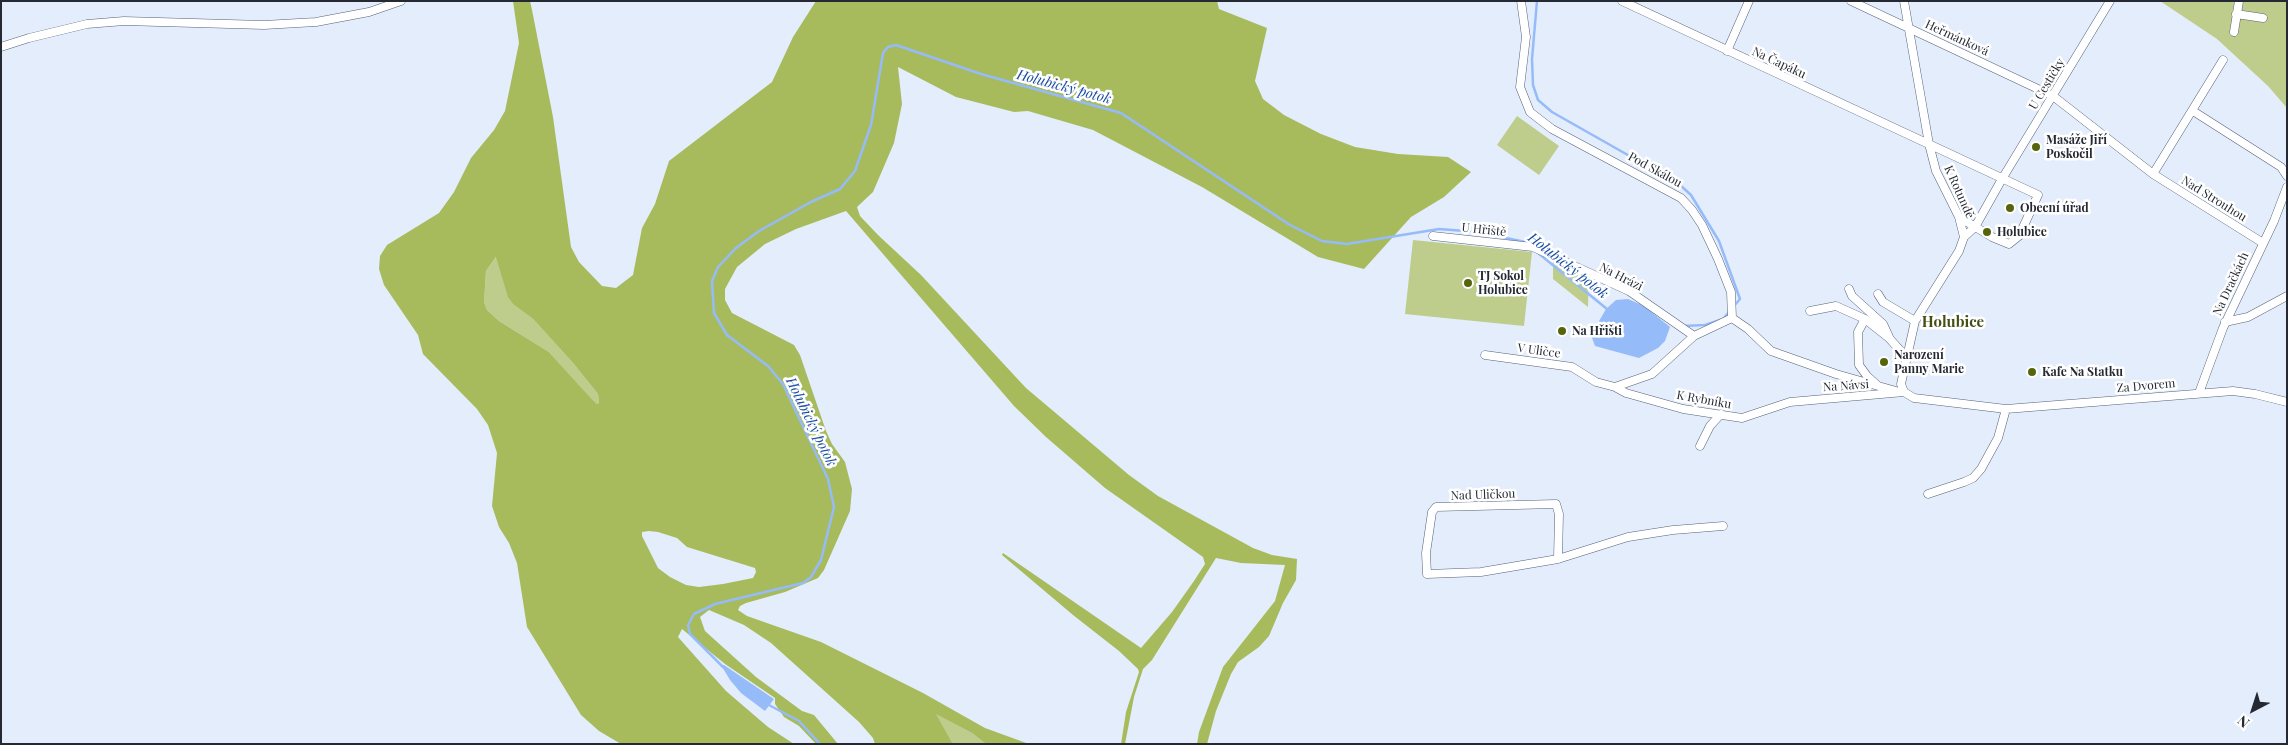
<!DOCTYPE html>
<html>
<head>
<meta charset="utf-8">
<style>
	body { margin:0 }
	#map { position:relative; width:2288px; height:745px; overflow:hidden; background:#e4edfc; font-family:"Playfair Display",serif }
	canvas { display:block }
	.frame { position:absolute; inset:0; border:2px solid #242933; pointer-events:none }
	.north { position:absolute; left:2228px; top:685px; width:50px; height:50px; -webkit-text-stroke:4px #fff; paint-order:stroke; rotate:220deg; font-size:14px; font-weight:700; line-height:20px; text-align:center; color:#242933 }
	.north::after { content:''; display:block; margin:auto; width:18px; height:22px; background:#242933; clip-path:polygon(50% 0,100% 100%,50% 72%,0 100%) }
</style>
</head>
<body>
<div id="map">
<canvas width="2288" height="745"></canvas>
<div class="frame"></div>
<div class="north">N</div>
</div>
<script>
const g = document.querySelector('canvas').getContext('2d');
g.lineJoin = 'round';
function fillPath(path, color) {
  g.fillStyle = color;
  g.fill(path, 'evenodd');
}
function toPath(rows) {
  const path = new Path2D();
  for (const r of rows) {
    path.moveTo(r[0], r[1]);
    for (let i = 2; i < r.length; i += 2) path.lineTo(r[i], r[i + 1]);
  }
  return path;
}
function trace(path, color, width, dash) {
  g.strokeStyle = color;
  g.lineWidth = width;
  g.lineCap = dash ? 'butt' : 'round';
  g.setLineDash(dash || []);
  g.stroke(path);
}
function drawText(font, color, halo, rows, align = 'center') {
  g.font = font + ' "Playfair Display",serif';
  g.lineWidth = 5;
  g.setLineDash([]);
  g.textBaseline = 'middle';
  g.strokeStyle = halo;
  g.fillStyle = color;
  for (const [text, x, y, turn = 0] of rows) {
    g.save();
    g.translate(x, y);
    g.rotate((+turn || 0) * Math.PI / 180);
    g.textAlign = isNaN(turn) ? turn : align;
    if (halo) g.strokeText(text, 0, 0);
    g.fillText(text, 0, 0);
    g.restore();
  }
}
const green = toPath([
	[2160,1,2287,1,2287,108,2268,86,2217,39],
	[1517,116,1559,146,1539,175,1497,145],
	[1413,240,1532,252,1524,326,1405,314],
	[497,256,514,305,533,319,573,363,598,394,599,403,597,404,590,397,549,352,499,321,487,310,484,302,486,271],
	[1553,260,1589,275,1588,307,1553,279],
	[935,713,972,733,986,744,953,744]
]);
const forest = toPath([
	[513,1,530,1,532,10,553,117,571,247,579,262,602,286,616,288,633,275,642,228,655,204,669,161,772,82,793,37,816,1,1217,1,1219,9,1267,28,1255,81,1263,99,1284,115,1321,134,1355,147,1398,154,1448,157,1471,172,1444,197,1411,217,1364,269,1318,257,1202,187,1093,130,1028,111,1014,112,956,97,898,67,902,104,894,143,873,192,857,207,860,216,878,235,921,275,1026,388,1129,475,1158,496,1253,548,1272,555,1297,559,1296,580,1283,603,1269,636,1259,647,1238,662,1231,674,1216,711,1207,744,1197,744,1199,732,1223,667,1275,601,1285,565,1241,563,1216,558,1152,660,1143,669,1134,697,1125,744,1121,744,1126,712,1139,672,1138,669,1119,651,1073,615,1002,555,1003,553,1141,648,1172,612,1194,581,1205,564,1203,557,1105,488,1046,437,1014,406,846,211,796,229,765,244,737,267,725,289,725,300,732,313,794,345,800,355,826,431,832,444,845,462,852,489,850,511,824,570,818,578,785,592,746,603,740,606,738,610,747,616,821,642,923,693,985,728,1029,744,986,744,972,733,936,714,953,744,875,744,873,738,859,722,771,643,744,625,709,610,700,617,705,631,756,677,802,711,814,715,838,744,816,744,799,726,784,717,775,704,775,698,725,664,682,629,678,637,726,691,768,727,794,744,621,744,599,731,581,715,527,627,517,563,509,543,499,527,492,506,497,453,488,425,477,409,423,354,418,335,384,285,379,269,380,256,387,245,439,213,454,192,471,158,494,130,505,111,519,43],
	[496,257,508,297,514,305,533,319,573,363,598,394,599,403,597,404,590,397,549,352,499,321,487,310,484,302,486,271],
	[649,531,658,532,677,538,687,547,755,568,756,572,753,578,723,584,699,587,686,585,670,577,658,568,642,536,642,532]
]);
const water = toPath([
	[1628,299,1644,306,1670,327,1665,341,1658,348,1639,358,1595,346,1591,335,1606,309,1616,300],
	[724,665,774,699,765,711,741,693,730,680,721,665]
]);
const stream = toPath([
	[1537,1,1532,59,1533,85,1538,100,1552,112,1679,184,1691,195,1719,241,1740,299,1734,306],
	[1538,253,1607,309],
	[1683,326,1705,325,1723,319,1730,311],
	[723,667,690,634,688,625,694,614,715,604,803,583,811,577,821,560,834,507,828,479,783,384,768,366,727,335,714,313,712,281,718,267,736,248,759,231,811,202,840,189,855,171,871,125,883,53,888,47,896,45,981,74,1121,113,1290,225,1322,241,1347,244,1439,229,1478,232,1525,242,1528,244],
	[767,704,799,721,820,744]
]);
const minor = toPath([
	[1521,1,1526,37,1520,87,1530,112,1552,129,1681,198,1692,210,1702,225,1718,259,1731,292,1732,318],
	[1622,1,2038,195,2019,236,2009,244,1992,237,1959,217],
	[1851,1,2053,96,2153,174,2263,243],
	[1904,1,1929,144,1936,171,1959,217,1964,237,1959,251,1915,321,1901,384,1904,392,1914,398,2006,409,2233,391,2255,394,2287,402],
	[2236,14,2263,18],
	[2234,32,2239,1],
	[1,47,29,38,87,24,124,21,264,25,316,22,369,12,401,1],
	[1727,51,1749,1],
	[2193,111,2281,167,2287,176],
	[2153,174,2223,60],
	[1433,236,1533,247,1629,291,1694,336],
	[1964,237,1975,227,2002,179,2110,1],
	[1849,289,1852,296,1883,324,1889,337],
	[1878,294,1883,302,1915,321],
	[1810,311,1836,306,1865,319,1889,338,1907,358],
	[1732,318,1748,329,1771,351,1836,374,1896,391],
	[1865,319,1858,332,1859,365,1867,376,1877,385],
	[2225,322,2248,317,2287,296],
	[1485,355,1572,367,1596,382,1615,387,1626,393,1683,409,1742,418,1790,402,1904,392],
	[1615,387,1652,374,1694,336,1732,318],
	[2199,393,2223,328,2274,221,2287,187],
	[1700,446,1710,426,1721,414],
	[1928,494,1964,482,1973,478,1981,469,1998,438,2006,409],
	[1558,559,1559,514,1556,504,1436,507,1432,512,1426,553,1427,574,1481,572,1558,559,1628,537,1673,530,1723,526]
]);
const markers = [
	[2036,147,5,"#56640a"],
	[2010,208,5,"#56640a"],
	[1987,232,5,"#56640a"],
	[1468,283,5,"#56640a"],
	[1562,331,5,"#56640a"],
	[1884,362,5,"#56640a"],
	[2032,372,5,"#56640a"]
];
const streetNames = [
	["Heřmánková",1957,38,25],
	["Na Čapáku",1779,63,25],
	["U Cestičky",2047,84,-59],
	["Pod Skálou",1655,170,29],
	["K Rotundě",1959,192,66],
	["Nad Strouhou",2214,199,32],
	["U Hřiště",1484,230,6],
	["Na Hrázi",1621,277,27],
	["Na Dračkách",2231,284,-65],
	["V Uličce",1539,351,8],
	["Na Návsi",1846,386,-4],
	["Za Dvorem",2146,386,-5],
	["K Rybníku",1704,400,10],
	["Nad Uličkou",1483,495,-2]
];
const poiNames = [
	["Masáže Jiří",2046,140],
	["Poskočil",2046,154],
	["Obecní úřad",2020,208],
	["Holubice",1997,232],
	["TJ Sokol",1478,276],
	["Holubice",1478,290],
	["Na Hřišti",1572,331],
	["Narození",1894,355],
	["Panny Marie",1894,369],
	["Kafe Na Statku",2042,372]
];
const waterNames = [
	["Holubický potok",1064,87,15],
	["Holubický potok",1568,266,38],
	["Holubický potok",811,422,64]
];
const quarterNames = [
	["Holubice",1953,322]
];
fillPath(green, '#becd8b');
fillPath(forest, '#a7bb5d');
fillPath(water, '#96bbf9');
trace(stream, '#96bbf9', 2.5);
trace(minor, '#556278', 9);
trace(minor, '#fff', 8);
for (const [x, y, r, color] of markers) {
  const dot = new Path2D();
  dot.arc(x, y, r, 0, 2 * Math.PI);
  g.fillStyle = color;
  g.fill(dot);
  trace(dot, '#fff', 2);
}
drawText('12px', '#242933', '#fff', streetNames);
drawText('bold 12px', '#242933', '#fff', poiNames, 'left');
drawText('italic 14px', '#184ca4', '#fff', waterNames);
drawText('bold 15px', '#444f16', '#fff', quarterNames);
</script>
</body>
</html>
